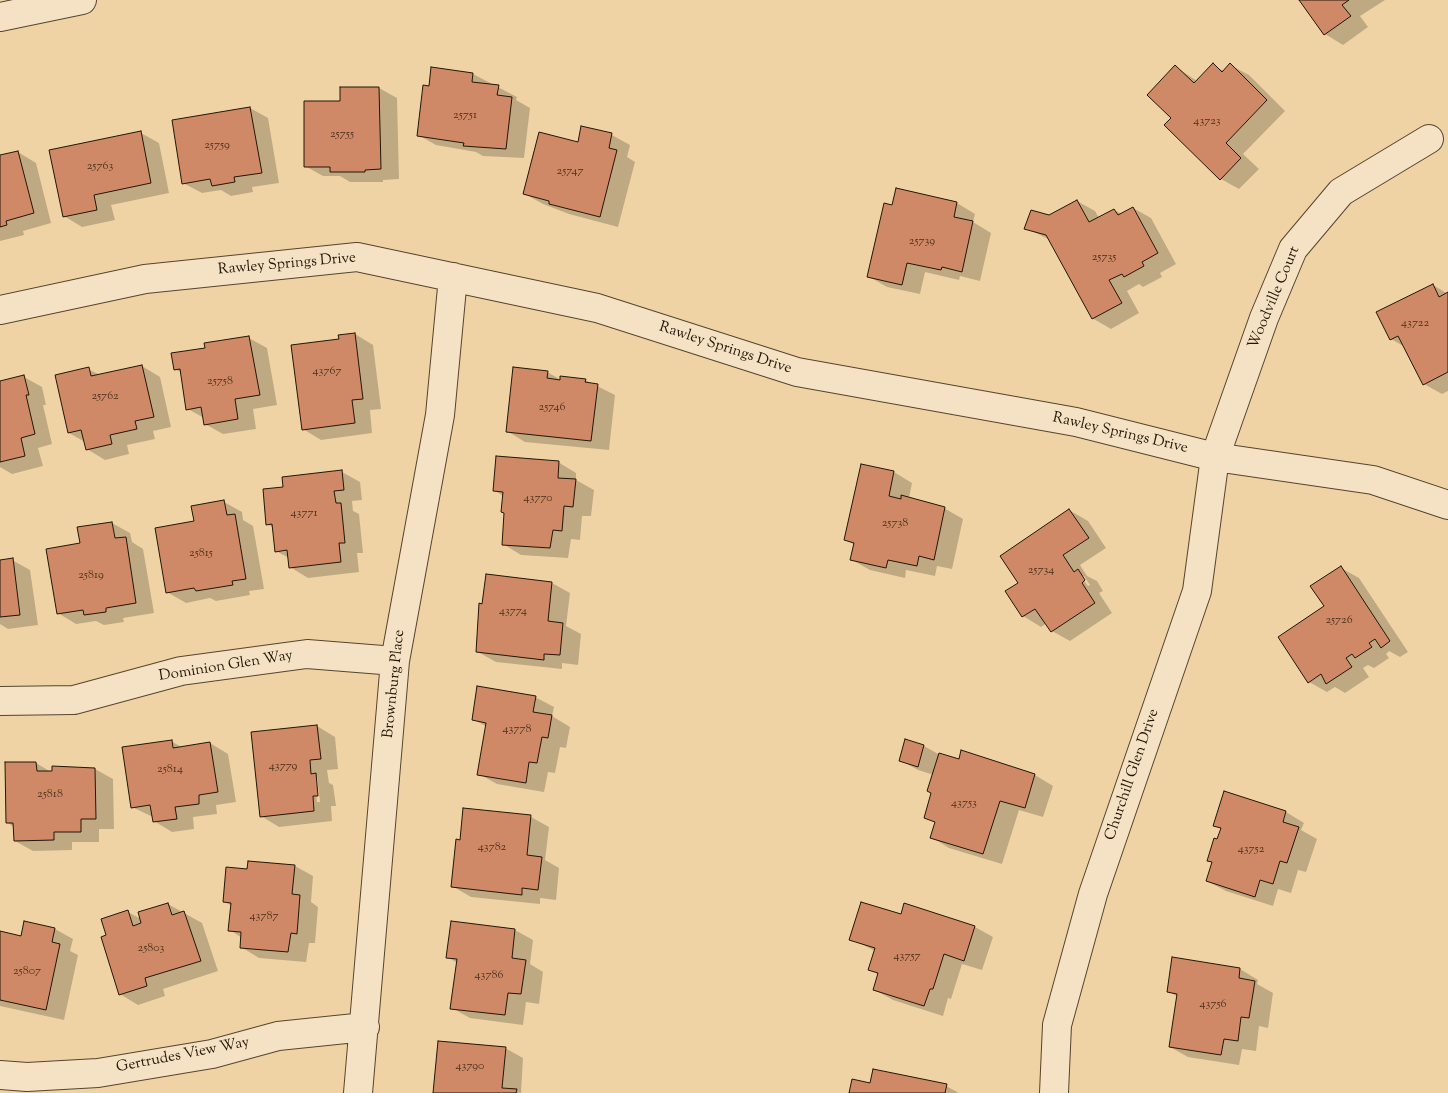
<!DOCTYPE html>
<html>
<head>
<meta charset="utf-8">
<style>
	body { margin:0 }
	canvas { display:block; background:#efd3a4 }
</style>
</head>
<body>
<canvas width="1448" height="1093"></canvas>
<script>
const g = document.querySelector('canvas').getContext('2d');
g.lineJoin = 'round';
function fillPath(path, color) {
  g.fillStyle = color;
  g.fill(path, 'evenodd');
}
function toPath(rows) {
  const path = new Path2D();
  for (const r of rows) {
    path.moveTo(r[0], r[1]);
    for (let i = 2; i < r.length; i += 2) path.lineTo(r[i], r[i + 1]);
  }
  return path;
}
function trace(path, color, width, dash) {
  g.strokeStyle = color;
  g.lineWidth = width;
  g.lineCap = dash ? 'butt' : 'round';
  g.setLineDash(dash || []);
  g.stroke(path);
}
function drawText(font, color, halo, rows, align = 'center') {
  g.font = font + ' "Sorts Mill Goudy",serif';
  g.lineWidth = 4;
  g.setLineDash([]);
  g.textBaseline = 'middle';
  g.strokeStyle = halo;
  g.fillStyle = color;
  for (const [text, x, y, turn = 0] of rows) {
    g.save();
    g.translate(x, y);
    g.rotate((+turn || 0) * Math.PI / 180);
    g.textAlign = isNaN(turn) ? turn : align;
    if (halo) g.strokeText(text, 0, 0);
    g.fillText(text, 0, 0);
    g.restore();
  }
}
const shadow = toPath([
	[1301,0,1385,0,1360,16,1368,27,1343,45,1325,34],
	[1213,65,1224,71,1230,65,1249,75,1285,111,1243,154,1259,169,1239,189,1221,179,1173,118,1176,67,1197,81],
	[432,69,473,74,517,97,516,100,530,108,524,158,483,156,476,152,436,145,418,135],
	[379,88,397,98,399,179,383,180,383,182,350,182,340,176,323,176,305,166],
	[250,108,268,118,279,183,252,187,253,192,231,196,221,190,202,193,183,183],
	[582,127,612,135,630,145,627,157,635,162,618,227,569,214,543,204,525,194,579,143],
	[141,133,159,143,169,193,111,205,115,220,82,227,64,216],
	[18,152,36,163,51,223,23,231,24,235,0,241,0,157],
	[1077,201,1095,211,1099,218,1114,210,1122,214,1133,208,1151,218,1176,264,1160,273,1162,277,1143,287,1139,284,1127,291,1139,313,1111,329,1092,318,1050,240,1026,228],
	[957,203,975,214,973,222,991,233,980,281,960,276,959,280,925,272,920,294,887,287,868,276,893,206],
	[1433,285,1448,294,1448,391,1442,394,1424,384,1405,347,1391,339],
	[355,334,373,345,381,409,370,410,372,433,321,440,303,429,340,340],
	[249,338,267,348,277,405,253,409,256,429,223,434,205,424,204,418,188,409,182,373,175,369,206,349],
	[142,366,160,377,171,427,153,431,155,439,127,445,129,454,105,460,87,449,85,442,69,433,88,369,100,375],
	[547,372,561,380,585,380,615,395,609,450,525,442,507,431],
	[24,377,42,387,46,405,43,405,52,444,38,448,43,466,12,474,0,467,0,382],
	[558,462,576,473,576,480,594,490,591,516,582,516,580,540,571,539,568,558,521,555,503,544,506,514,503,496,494,490],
	[862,465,894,472,912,483,909,498,944,508,963,519,952,569,937,566,935,576,906,570,905,578,870,570,852,560,855,545,846,540],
	[342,472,360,482,362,500,352,501,353,511,359,514,363,553,357,553,359,572,308,578,290,567,289,558,276,551,274,528,267,524,284,488],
	[224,502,242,512,243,520,253,526,264,589,249,591,250,595,216,601,210,598,186,603,167,592],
	[1069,510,1088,521,1106,548,1080,565,1087,576,1097,581,1103,591,1099,593,1112,613,1070,641,1052,631,1047,623,1041,627,1023,616,1007,592,1019,584],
	[1081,576,1084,576,1090,585,1088,586],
	[112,523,130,533,132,542,143,549,154,613,123,618,124,622,104,625,96,621,76,624,58,613,82,544],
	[12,560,30,570,38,625,8,629,0,624,0,561],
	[1341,568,1359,578,1408,652,1400,657,1389,651,1386,654,1389,658,1374,668,1368,665,1363,668,1369,677,1345,693,1335,687,1327,692,1309,682,1326,607],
	[552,583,570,593,566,626,581,634,578,665,562,663,562,669,496,662,478,652],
	[535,697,554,707,552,716,570,727,566,748,560,747,555,773,548,772,544,792,497,784,479,774,487,727,473,719],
	[317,726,335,737,338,769,327,770,329,783,333,785,336,806,331,806,332,821,279,827,261,816],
	[315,776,317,776,320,802,317,802],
	[906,740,924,746,940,755,959,761,962,752,1035,775,1053,786,1043,817,1019,810,1002,864,949,848,931,837,936,823,925,817,933,793,934,775,918,770,900,760],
	[171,741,183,748,210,743,228,754,236,802,216,805,217,814,193,817,194,829,172,832,154,821,153,817,132,807],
	[36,763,51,772,95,769,113,779,114,829,99,829,99,842,72,842,72,850,33,851,15,841,14,827,8,823],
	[1286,812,1304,823,1301,830,1317,839,1306,872,1298,870,1291,893,1278,889,1273,906,1226,891,1207,881,1213,863,1208,860,1221,829,1214,825],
	[531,817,549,827,545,860,559,868,556,900,540,898,540,904,471,897,452,886,461,841],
	[295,866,313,876,311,902,318,907,315,943,309,943,306,962,259,958,241,947,242,938,230,930,232,906,225,902,248,871],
	[168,904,202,923,218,971,163,989,165,996,138,1005,120,994,108,936,128,912,141,919],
	[901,916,975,927,993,937,982,970,962,964,951,999,948,998,943,1016,893,1000,875,990,879,975,869,969,875,951,851,939],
	[25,922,55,929,73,939,70,951,78,955,64,1020,0,1006,0,932,22,937],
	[515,930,533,940,530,964,543,972,539,1004,526,1002,523,1025,470,1018,452,1008,457,963,448,957],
	[1240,969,1258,980,1257,984,1273,993,1268,1028,1259,1026,1256,1051,1242,1049,1239,1065,1188,1057,1170,1047,1178,997,1168,991],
	[505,1048,523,1058,521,1093,434,1093],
	[871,1084,946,1086,959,1093,850,1093]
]);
const building = toPath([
	[1299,0,1349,0,1342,5,1351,16,1324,35,1299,0],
	[1213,63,1222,72,1230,63,1267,100,1226,143,1241,158,1220,180,1164,125,1171,118,1147,95,1175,65,1194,83,1213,63],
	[431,67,473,73,472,82,499,85,497,95,512,97,506,149,463,146,464,143,417,136,423,85,429,86,431,67],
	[340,87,379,87,381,169,365,170,365,172,330,172,330,167,304,167,304,101,340,101,340,87],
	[250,107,262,173,234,177,235,182,212,186,210,179,182,184,172,120,250,107],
	[581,126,612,133,609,148,617,150,600,217,549,204,549,201,523,194,539,132,578,142,581,126],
	[141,131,151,183,94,195,97,210,63,217,49,150,141,131],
	[18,151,34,213,6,221,7,225,0,227,0,155,18,151],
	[896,188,957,202,954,217,973,221,962,272,942,267,941,270,907,263,902,285,867,277,884,203,892,205,896,188],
	[1077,200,1089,222,1114,209,1118,215,1133,207,1158,253,1142,262,1144,266,1124,277,1122,274,1109,280,1122,303,1092,319,1046,235,1024,229,1031,210,1049,215,1077,200],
	[1433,284,1439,297,1448,292,1448,372,1423,385,1398,336,1390,340,1376,312,1433,284],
	[355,333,363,399,352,400,355,423,302,430,291,345,339,339,338,335,355,333],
	[249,336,260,395,235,399,238,419,204,425,201,407,186,410,180,369,174,370,171,353,205,348,204,343,249,336],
	[142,365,154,417,135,421,137,429,110,435,112,444,86,450,81,430,68,433,55,375,89,367,91,376,142,365],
	[513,367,548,371,547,378,560,380,560,376,586,379,585,382,598,384,591,441,506,432,513,367],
	[24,375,29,395,26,395,35,434,21,438,25,456,0,462,0,381,24,375],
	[496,456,559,461,558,478,576,479,573,507,564,506,562,531,553,530,550,548,502,545,504,513,501,512,503,492,493,491,496,456],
	[861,464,894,471,889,496,901,499,901,495,945,507,934,560,919,556,917,566,888,560,886,568,850,560,854,543,844,540,861,464],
	[342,470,344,490,334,491,336,503,341,503,345,543,339,543,341,562,289,568,287,550,275,552,272,524,266,525,263,489,283,487,282,477,342,470],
	[224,500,227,515,235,514,246,579,232,581,233,585,196,591,194,588,166,593,155,528,194,521,191,506,224,500],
	[1069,509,1089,538,1063,555,1074,572,1078,569,1085,580,1082,583,1095,603,1051,632,1035,609,1022,617,1005,591,1018,583,1000,556,1069,509],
	[112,522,115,538,126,537,136,603,106,608,106,612,84,615,83,610,57,614,46,549,80,543,77,527,112,522],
	[13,558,20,615,0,617,0,560,13,558],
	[1341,566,1390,641,1381,648,1375,639,1369,643,1372,647,1355,658,1352,654,1346,658,1352,667,1326,684,1321,674,1308,683,1278,637,1324,606,1310,586,1341,566],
	[486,574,552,582,548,621,563,623,560,655,544,654,544,660,476,652,479,603,482,604,486,574],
	[477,686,536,696,533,712,552,715,548,738,542,737,537,763,529,762,526,783,477,775,486,723,472,720,477,686],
	[317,725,321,759,310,760,311,774,316,773,318,796,313,796,314,811,260,817,251,732,317,725],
	[905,739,924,745,918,767,899,761,905,739],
	[172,740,173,748,210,742,218,792,199,795,199,804,175,807,177,819,153,822,150,805,131,808,122,747,172,740],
	[961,750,1035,774,1025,808,1000,801,983,854,930,838,935,822,924,818,931,793,927,791,939,753,959,759,961,750],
	[5,762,36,762,37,771,52,771,52,766,95,768,96,819,81,819,81,832,54,832,54,840,14,841,13,823,6,823,5,762],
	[1224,791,1286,811,1283,822,1299,827,1287,863,1280,861,1273,884,1260,880,1255,897,1206,881,1212,862,1207,861,1214,838,1217,839,1221,828,1213,826,1224,791],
	[463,808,531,815,527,855,542,857,538,890,522,888,522,895,451,887,456,839,460,840,463,808],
	[248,861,295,865,292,894,300,895,297,934,291,933,288,952,240,948,241,932,228,931,231,903,223,902,226,867,247,869,248,861],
	[861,902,901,914,904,903,975,926,964,961,944,954,933,989,930,989,924,1006,873,990,878,973,868,970,875,948,849,940,861,902],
	[168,903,172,915,184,911,201,961,145,978,147,986,119,995,101,937,106,935,101,919,128,910,133,926,141,923,138,912,168,903],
	[24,921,55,928,52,942,60,944,46,1010,0,1000,0,931,21,936,24,921],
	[451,921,515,929,512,958,526,960,521,994,508,993,505,1015,450,1009,457,959,446,958,451,921],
	[1172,957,1240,968,1239,978,1255,981,1249,1018,1241,1017,1238,1041,1224,1039,1221,1055,1169,1047,1177,994,1167,992,1172,957],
	[438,1041,506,1047,502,1088,517,1089,516,1093,433,1093,438,1041],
	[873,1069,947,1084,945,1093,849,1093,852,1079,870,1083,873,1069]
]);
const minor = toPath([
	[0,17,82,0],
	[0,310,145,279,357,257,597,308,797,372,1076,422,1215,457,1373,480,1448,505],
	[0,701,74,700,181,671,307,654,395,661],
	[0,1075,27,1077,98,1073,212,1054,278,1036,365,1027],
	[358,1093,395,661,440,415,453,277],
	[1054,1093,1057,1025,1093,894,1197,591,1215,457,1264,318,1293,249,1341,192,1429,139]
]);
const numberNames = [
	["25751",465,116],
	["43723",1207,122],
	["25755",342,135],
	["25759",217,146],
	["25763",100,167],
	["25747",570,172],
	["25739",922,242],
	["25735",1104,258],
	["43722",1415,324],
	["43767",327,372],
	["25758",220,382],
	["25762",105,397],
	["25746",552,408],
	["43770",538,499],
	["43771",304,514],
	["25738",895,524],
	["25815",201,554],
	["25734",1041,571],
	["25819",91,576],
	["43774",513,612],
	["25726",1339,621],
	["43778",517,730],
	["43779",283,767],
	["25814",170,770],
	["25818",50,795],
	["43753",964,804],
	["43782",492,848],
	["43752",1251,850],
	["43787",264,917],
	["25803",151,949],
	["43757",907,957],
	["25807",27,972],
	["43786",489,976],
	["43756",1213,1005],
	["43790",470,1067]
];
const streetNames = [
	["Rawley Springs Drive",287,265,-5],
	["Woodville Court",1275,298,-67],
	["Rawley Springs Drive",725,349,18],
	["Rawley Springs Drive",1120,434,13],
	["Dominion Glen Way",226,667,-9],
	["Brownburg Place",395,684,-84],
	["Churchill Glen Drive",1133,775,-71],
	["Gertrudes View Way",183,1056,-11]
];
fillPath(shadow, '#0003');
fillPath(building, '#cf8967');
trace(building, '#221606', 1);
trace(minor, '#55452e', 30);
trace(minor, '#f5e2c4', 28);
drawText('12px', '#4d331e', null, numberNames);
drawText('15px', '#221606', '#f5e2c4', streetNames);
</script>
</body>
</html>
